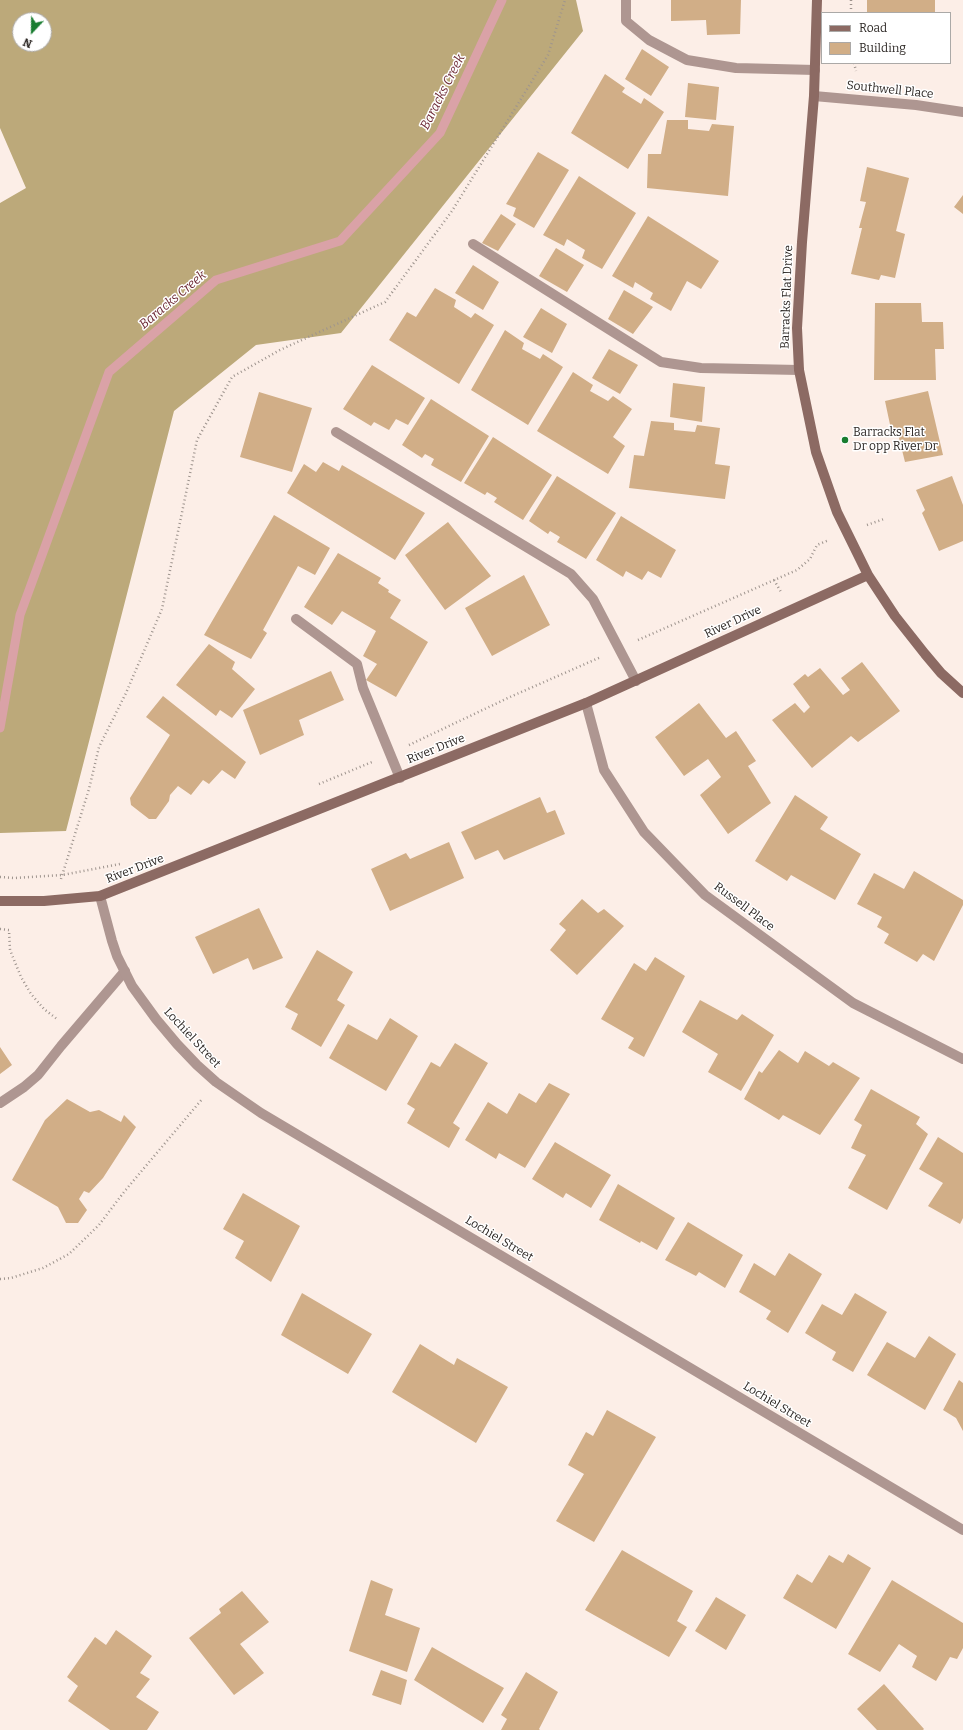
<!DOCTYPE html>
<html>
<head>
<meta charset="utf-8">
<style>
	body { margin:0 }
	#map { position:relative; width:963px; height:1730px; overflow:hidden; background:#fceee7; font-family:Bitter,serif }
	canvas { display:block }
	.legend { position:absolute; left:821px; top:12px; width:130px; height:52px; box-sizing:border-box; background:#fff; border:1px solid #aba9a7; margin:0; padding:5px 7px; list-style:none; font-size:12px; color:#2c2724 }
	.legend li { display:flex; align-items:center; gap:8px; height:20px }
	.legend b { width:20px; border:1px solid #aba9a7 }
	.north { position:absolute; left:12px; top:12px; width:40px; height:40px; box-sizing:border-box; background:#fff; border:1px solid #aba9a7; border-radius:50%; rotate:202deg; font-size:11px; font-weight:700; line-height:16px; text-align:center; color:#2c2724 }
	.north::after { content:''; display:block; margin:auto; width:14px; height:18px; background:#187c2f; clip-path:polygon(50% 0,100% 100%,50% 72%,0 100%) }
</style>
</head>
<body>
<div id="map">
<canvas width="963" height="1730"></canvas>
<ul class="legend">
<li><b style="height:5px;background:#8c6a63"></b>Road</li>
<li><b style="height:11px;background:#d1ae87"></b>Building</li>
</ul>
<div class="north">N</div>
</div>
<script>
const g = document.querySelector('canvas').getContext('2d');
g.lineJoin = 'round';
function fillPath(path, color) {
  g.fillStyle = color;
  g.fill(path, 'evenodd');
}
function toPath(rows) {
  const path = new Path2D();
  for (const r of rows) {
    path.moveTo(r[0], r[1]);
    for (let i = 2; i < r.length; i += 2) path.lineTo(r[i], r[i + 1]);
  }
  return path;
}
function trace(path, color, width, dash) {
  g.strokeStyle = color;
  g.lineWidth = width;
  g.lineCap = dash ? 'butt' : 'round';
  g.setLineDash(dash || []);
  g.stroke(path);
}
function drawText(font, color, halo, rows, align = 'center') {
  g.font = font + ' Bitter,serif';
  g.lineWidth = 3;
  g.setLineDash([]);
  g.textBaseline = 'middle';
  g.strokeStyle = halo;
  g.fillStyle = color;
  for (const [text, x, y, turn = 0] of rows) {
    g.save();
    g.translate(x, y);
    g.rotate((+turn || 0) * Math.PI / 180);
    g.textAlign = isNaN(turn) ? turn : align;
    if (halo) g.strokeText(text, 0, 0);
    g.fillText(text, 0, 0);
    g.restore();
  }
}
const forest = toPath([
	[0,0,576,0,583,31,341,333,256,345,174,411,66,831,0,833,0,203,26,188,0,128],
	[20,20,44,20,44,44,20,44]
]);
const stream = toPath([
	[0,728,20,615,109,372,216,280,340,241,440,133,502,0]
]);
const building = toPath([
	[671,0,741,0,740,34,707,35,706,20,671,21],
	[867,0,935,0,935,13,867,13],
	[642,49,669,67,651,96,625,79],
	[605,74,625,88,622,92,641,104,644,98,664,112,628,169,571,133],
	[688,83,719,87,716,120,685,117],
	[667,120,688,120,688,129,709,131,712,124,734,126,728,196,647,188,648,154,661,154],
	[538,152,569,170,534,228,513,216,516,208,506,204],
	[867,167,909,178,896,231,905,234,895,278,881,275,879,280,851,274,862,228,859,228,866,202,860,201],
	[579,176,636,213,602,269,582,258,585,250,567,239,564,246,543,235],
	[963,195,963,214,954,207],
	[501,214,516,224,498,251,482,243],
	[648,216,719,261,701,289,687,281,671,311,650,299,653,293,635,282,633,288,612,276],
	[556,248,584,265,567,292,539,276],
	[473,265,499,282,483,310,455,293],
	[435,288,456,300,454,307,471,318,475,313,494,325,459,384,389,340,407,312,416,317],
	[624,290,653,307,633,334,608,319],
	[875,303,921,303,922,322,943,322,944,349,935,349,936,380,874,380],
	[541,308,567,324,552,353,523,337],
	[505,330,524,343,522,349,540,359,543,354,563,367,528,425,471,390],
	[609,349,638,365,620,394,592,378],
	[372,365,425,398,408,425,396,419,389,430,374,422,371,426,343,409],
	[573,372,593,385,590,391,608,401,613,396,632,409,613,437,625,446,608,474,537,431],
	[673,383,705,387,702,422,670,417],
	[928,391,943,455,905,462,898,434,892,434,885,401],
	[259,392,312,408,292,472,240,457],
	[431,399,489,436,461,482,431,465,434,459,425,454,422,458,402,445],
	[651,421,674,423,674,430,695,432,697,425,720,428,715,464,730,466,725,499,629,488,634,455,644,456],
	[493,437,552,475,523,520,494,502,497,498,487,492,485,495,464,483],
	[323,462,339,471,342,465,425,513,395,560,287,493,304,464,316,472],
	[557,476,616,513,586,559,557,542,560,537,550,531,548,534,529,521],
	[952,476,963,505,963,541,939,551,922,513,925,510,916,490],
	[274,515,330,548,315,575,298,566,263,630,267,633,251,659,204,635],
	[621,516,676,550,661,578,648,571,642,580,626,571,623,577,596,560],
	[448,522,491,576,445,610,405,555],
	[338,553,381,578,378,583,389,590,388,592,401,600,390,618,428,642,396,697,366,680,377,664,363,656,376,631,342,611,332,625,304,607],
	[524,575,550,625,492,656,465,608],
	[209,644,235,662,232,669,255,689,232,718,220,710,216,716,176,685],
	[862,662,900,711,858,742,851,736,812,768,772,720,795,703,804,713,810,707,793,684,805,674,808,677,820,668,843,695,850,690,841,678],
	[331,671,344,700,299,720,304,735,260,755,243,710],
	[163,696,246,762,235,779,222,770,209,784,203,780,191,795,178,786,170,795,169,801,156,819,149,819,131,805,130,798,170,735,146,717],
	[699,703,726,738,736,731,756,761,748,766,771,803,728,834,700,795,721,777,708,759,684,776,655,737],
	[795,795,828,817,820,829,861,854,835,900,791,875,787,881,755,861],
	[540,797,547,813,555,810,565,834,504,860,498,850,475,860,461,832],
	[449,842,464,878,390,911,371,869,406,853,410,859],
	[914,871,963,900,963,905,934,961,923,954,917,962,884,943,889,934,877,927,882,917,857,904,874,873,904,889],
	[582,899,598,913,604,909,624,926,577,975,550,950,566,930,559,924],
	[259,908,283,958,253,970,248,958,213,974,195,937],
	[317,950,353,972,337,1000,345,1005,321,1047,291,1029,298,1014,285,1007],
	[655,957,685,976,644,1057,628,1048,634,1038,601,1019,634,963,646,971],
	[700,1000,737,1020,742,1014,774,1035,741,1091,708,1072,718,1054,682,1032],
	[390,1018,418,1036,386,1091,329,1058,348,1024,377,1040],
	[455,1043,488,1063,453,1123,460,1128,449,1148,407,1123,415,1109,407,1104,431,1062,440,1067],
	[0,1047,12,1065,0,1074],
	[779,1050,798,1063,805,1051,829,1066,833,1062,860,1078,820,1135,783,1115,779,1120,744,1099,759,1071,762,1073],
	[549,1083,570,1094,525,1168,499,1153,496,1159,465,1140,488,1102,507,1114,519,1093,536,1103],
	[871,1089,920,1117,916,1124,928,1134,887,1210,848,1188,866,1155,851,1148,862,1125,854,1120],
	[67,1099,90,1112,99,1110,121,1122,124,1115,136,1127,103,1178,89,1193,84,1191,79,1199,87,1210,78,1223,66,1223,58,1207,12,1180,45,1120],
	[938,1137,963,1153,963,1218,960,1224,928,1206,943,1183,919,1169],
	[555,1142,611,1175,591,1208,566,1193,563,1198,532,1179],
	[618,1184,675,1218,657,1250,641,1241,640,1243,599,1220],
	[243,1193,300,1226,271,1282,235,1258,244,1241,223,1229],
	[688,1222,743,1255,725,1288,699,1272,696,1276,665,1260],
	[789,1253,822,1274,788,1333,766,1319,771,1311,739,1292,754,1263,775,1276],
	[302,1293,372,1334,348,1374,281,1335],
	[855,1293,887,1312,853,1372,832,1360,836,1352,805,1333,822,1304,842,1315],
	[929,1336,956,1354,925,1410,867,1375,887,1342,915,1358],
	[420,1344,454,1365,457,1358,508,1387,476,1443,392,1392],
	[959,1380,963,1383,963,1431,956,1418,943,1410],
	[607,1410,656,1437,594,1542,556,1521,584,1474,568,1465,586,1432,593,1436],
	[622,1550,693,1591,677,1621,687,1627,669,1657,585,1610],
	[848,1554,871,1568,836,1629,783,1598,797,1574,812,1583,829,1555,843,1563],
	[371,1580,393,1589,385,1615,420,1628,407,1672,349,1651],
	[892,1580,963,1623,963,1648,957,1659,950,1657,936,1681,912,1667,917,1656,899,1644,880,1672,848,1654],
	[242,1591,269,1622,240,1644,264,1673,234,1695,189,1638,221,1613,219,1609],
	[716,1597,746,1615,726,1650,695,1631],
	[116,1630,152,1656,140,1673,150,1679,136,1697,159,1712,147,1730,110,1730,68,1701,78,1686,67,1677,95,1637,106,1645],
	[432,1647,504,1688,483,1723,414,1680],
	[381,1670,407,1680,401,1705,372,1695],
	[526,1672,558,1692,539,1729,540,1730,501,1730,507,1719,501,1715],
	[884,1684,924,1729,923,1730,877,1730,857,1709]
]);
const path = toPath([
	[851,13,851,0],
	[854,63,856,71],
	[867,525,884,519],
	[774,580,781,592],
	[638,640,797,570,810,559,817,545,829,540],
	[409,745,510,697,601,657],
	[319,784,372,762],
	[0,877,14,878,62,875,120,864],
	[61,879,89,789,99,747,126,693,162,609,197,440,232,377,280,350,385,302,452,211,548,55,565,0],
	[0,929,9,930,10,950,21,977,31,994,44,1009,57,1019],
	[0,1279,11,1278,43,1268,69,1254,99,1225,124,1192,203,1098]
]);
const lane = toPath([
	[626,0,626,21,649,40,687,60,736,68,815,70],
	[473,244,661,362,701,368,799,370],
	[336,432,571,574,593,599,636,681],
	[296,619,357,664,363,688,400,778],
	[0,1103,24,1087,38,1075,61,1046,125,971]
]);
const street = toPath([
	[814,96,916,105,963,112],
	[586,703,604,770,644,832,705,895,853,1003,963,1059],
	[100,896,112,941,117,956,132,986,156,1019,177,1044,197,1065,216,1082,261,1113,963,1530]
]);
const secondary = toPath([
	[817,0,814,96,802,242,797,328,799,370,816,452,837,512,868,575,895,616,925,654,941,673,963,693],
	[0,901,44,901,100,896,586,703,868,575]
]);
const markers = [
	[845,440,4,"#187c2f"]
];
const streetNames = [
	["Southwell Place",890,90,6],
	["Barracks Flat Drive",787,297,-88],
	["River Drive",733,622,-25],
	["River Drive",436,749,-22],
	["River Drive",135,869,-21],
	["Russell Place",744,907,37],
	["Lochiel Street",192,1038,47],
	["Lochiel Street",499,1239,31],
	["Lochiel Street",777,1405,31]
];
const poiNames = [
	["Barracks Flat",853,433],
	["Dr opp River Dr",853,447]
];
const waterNames = [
	["Baracks Creek",443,92,-63],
	["Baracks Creek",173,300,-40]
];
fillPath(forest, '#bca97a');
trace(stream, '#daa2a7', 9);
fillPath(building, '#d1ae87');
trace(path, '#9e948e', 2.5, [1, 3]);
trace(lane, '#ae9691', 10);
trace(street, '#ae9691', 10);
trace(secondary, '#8c6a63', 10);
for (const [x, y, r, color] of markers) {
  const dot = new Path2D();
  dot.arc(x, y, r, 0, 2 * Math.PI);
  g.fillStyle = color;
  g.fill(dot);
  trace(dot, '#fff', 1.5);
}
drawText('12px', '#2c2724', '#fff', streetNames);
drawText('12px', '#2c2724', '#fff', poiNames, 'left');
drawText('italic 13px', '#6d2a35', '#fff', waterNames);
</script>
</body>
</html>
